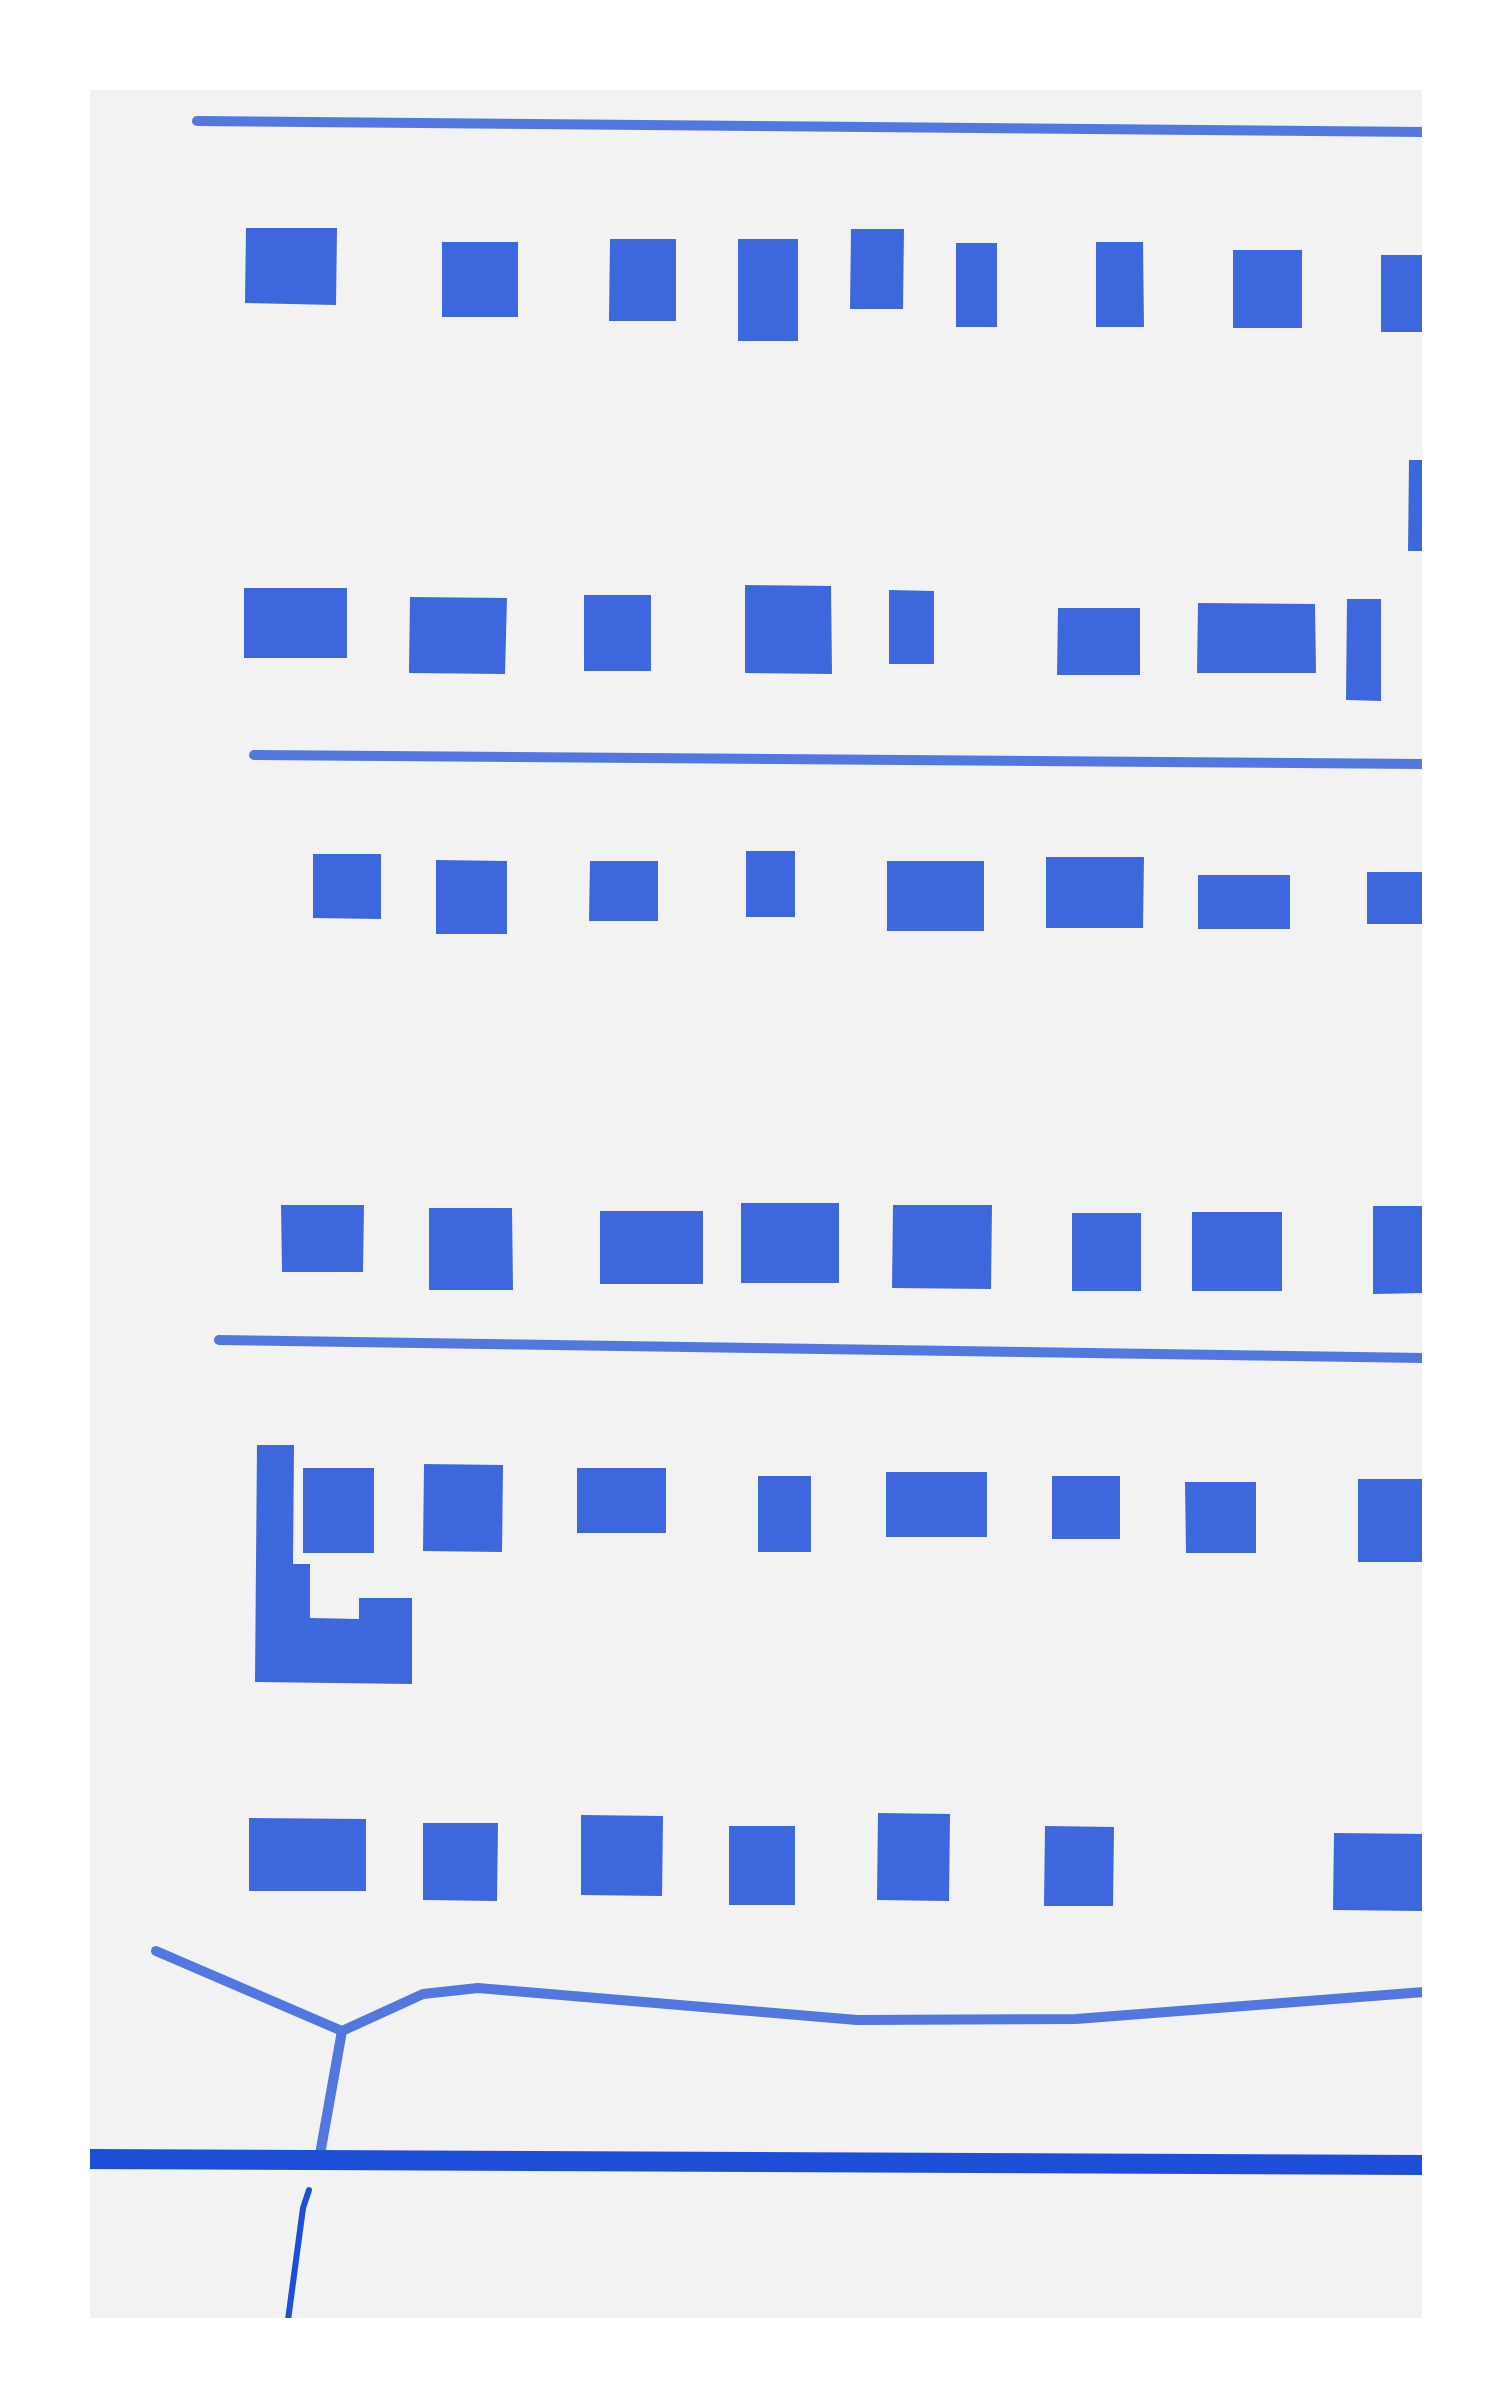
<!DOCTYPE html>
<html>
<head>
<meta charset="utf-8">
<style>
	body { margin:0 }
	#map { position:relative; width:1512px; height:2408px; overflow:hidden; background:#f2f2f2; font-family:"Open Sans",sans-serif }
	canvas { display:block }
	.frame { position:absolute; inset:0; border:90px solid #fff; pointer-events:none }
</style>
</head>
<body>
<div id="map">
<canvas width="1512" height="2408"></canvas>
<div class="frame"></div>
</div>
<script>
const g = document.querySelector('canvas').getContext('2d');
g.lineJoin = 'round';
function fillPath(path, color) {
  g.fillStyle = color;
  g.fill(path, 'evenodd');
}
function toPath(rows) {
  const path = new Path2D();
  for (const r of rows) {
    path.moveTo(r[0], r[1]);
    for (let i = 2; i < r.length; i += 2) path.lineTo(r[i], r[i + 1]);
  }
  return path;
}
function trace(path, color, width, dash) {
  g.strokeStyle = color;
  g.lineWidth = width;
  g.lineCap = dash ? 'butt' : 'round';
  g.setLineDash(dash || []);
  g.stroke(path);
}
const building = toPath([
	[246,228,337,228,336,305,245,303],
	[851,229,904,229,903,309,850,309],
	[610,239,676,239,676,321,609,321],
	[738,239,798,239,798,341,738,341],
	[442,242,518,242,518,317,442,317],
	[1096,242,1143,242,1144,327,1096,327],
	[956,243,997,243,997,327,956,327],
	[1233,250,1302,250,1302,328,1233,328],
	[1381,255,1424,255,1424,332,1381,332],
	[1409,460,1424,460,1424,551,1408,551],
	[745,585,831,586,832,674,745,673],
	[244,588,347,588,347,658,244,658],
	[889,590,934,591,934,664,889,664],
	[584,595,651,595,651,671,584,671],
	[410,597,507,598,505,674,409,673],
	[1347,599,1381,599,1381,701,1346,700],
	[1198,603,1315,604,1316,673,1197,673],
	[1058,608,1140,608,1140,675,1057,675],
	[746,851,795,851,795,917,746,917],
	[313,854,381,854,381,919,313,918],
	[1046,857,1144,857,1143,928,1046,928],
	[436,860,507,861,507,934,436,934],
	[590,861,658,861,658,921,589,921],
	[887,861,984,861,984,931,887,931],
	[1367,872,1424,872,1424,924,1367,924],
	[1198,875,1290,875,1290,929,1198,929],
	[741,1203,839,1203,839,1283,741,1283],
	[281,1205,364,1205,363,1272,282,1272],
	[893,1205,992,1205,991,1289,892,1288],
	[1373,1206,1424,1206,1424,1293,1373,1294],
	[429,1208,512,1208,513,1290,429,1290],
	[600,1211,703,1211,703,1284,600,1284],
	[1192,1212,1282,1212,1282,1291,1192,1291],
	[1072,1213,1141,1213,1141,1291,1072,1291],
	[257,1445,294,1445,293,1564,310,1564,310,1618,359,1619,359,1598,412,1598,412,1684,255,1682],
	[424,1464,503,1465,502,1552,423,1551],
	[303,1468,374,1468,374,1553,303,1553],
	[577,1468,666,1468,666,1533,577,1533],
	[886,1472,987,1472,987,1537,886,1537],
	[758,1476,811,1476,811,1552,758,1552],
	[1052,1476,1120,1476,1120,1539,1052,1539],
	[1358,1479,1424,1479,1424,1562,1358,1562],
	[1185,1482,1256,1482,1256,1553,1186,1553],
	[878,1813,950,1814,949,1901,877,1900],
	[581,1815,663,1816,662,1896,581,1895],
	[249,1818,366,1819,366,1891,249,1891],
	[423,1823,498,1823,497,1901,423,1900],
	[729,1826,795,1826,795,1905,729,1905],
	[1045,1826,1114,1827,1113,1906,1044,1906],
	[1334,1833,1424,1834,1424,1911,1333,1910]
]);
const path = toPath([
	[288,2320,303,2208,309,2190]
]);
const minor = toPath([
	[197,121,1424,132],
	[254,755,1424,764],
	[219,1340,1424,1358],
	[156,1951,342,2031,423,1994,478,1988,857,2020,1076,2019,1424,1992],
	[319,2160,342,2031]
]);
const secondary = toPath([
	[88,2159,1424,2165]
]);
fillPath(building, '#3d67dc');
trace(path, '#1d4ed8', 6);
trace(minor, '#5277de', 10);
trace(secondary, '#1d4ed8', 20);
</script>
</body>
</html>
